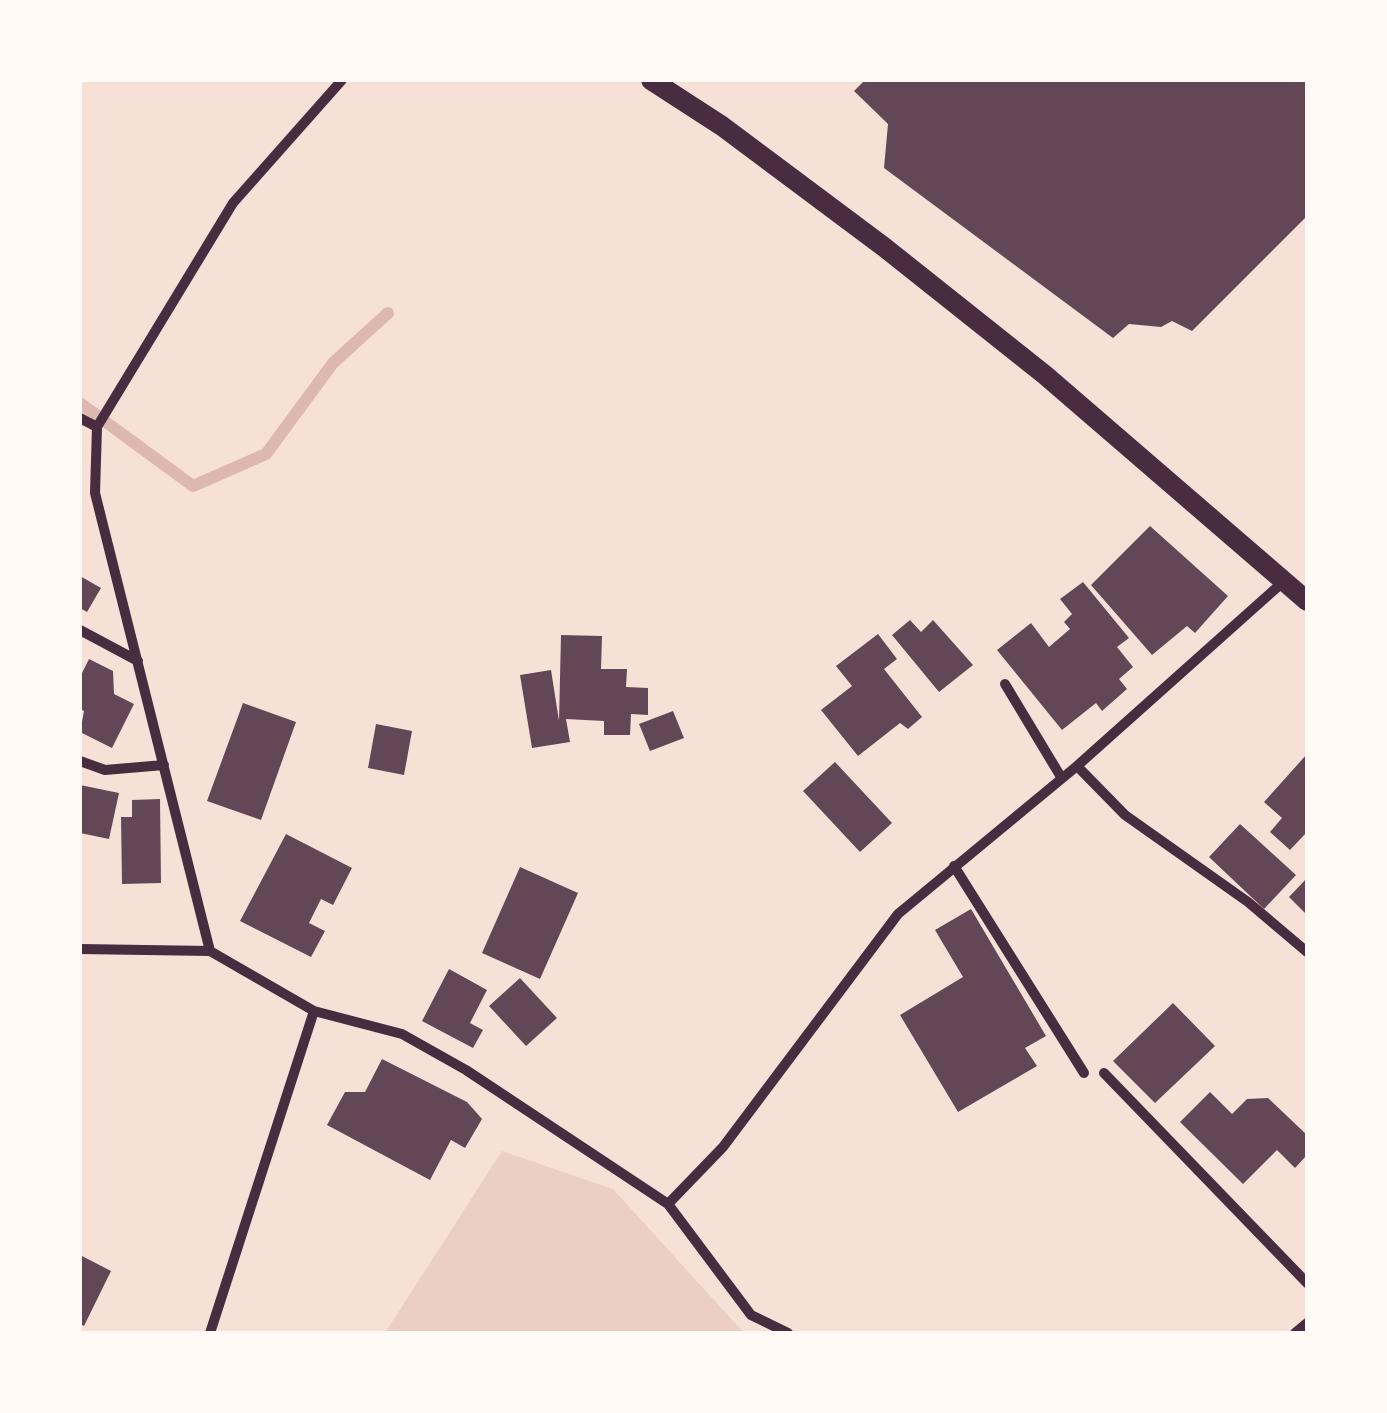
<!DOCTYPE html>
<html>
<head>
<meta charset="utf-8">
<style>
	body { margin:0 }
	#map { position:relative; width:1387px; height:1413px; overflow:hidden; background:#f7e1d7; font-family:"DM Sans",sans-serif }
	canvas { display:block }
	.frame { position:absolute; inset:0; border:82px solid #fffaf5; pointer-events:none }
</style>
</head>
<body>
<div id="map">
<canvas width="1387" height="1413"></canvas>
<div class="frame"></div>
</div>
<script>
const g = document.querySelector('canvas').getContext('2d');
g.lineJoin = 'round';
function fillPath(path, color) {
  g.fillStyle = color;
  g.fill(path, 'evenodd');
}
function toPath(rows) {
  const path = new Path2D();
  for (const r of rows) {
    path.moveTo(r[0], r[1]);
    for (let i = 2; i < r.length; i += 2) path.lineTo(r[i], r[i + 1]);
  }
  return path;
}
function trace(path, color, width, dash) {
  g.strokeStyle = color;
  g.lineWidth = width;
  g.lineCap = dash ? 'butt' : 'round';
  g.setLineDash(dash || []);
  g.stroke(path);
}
const green = toPath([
	[502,1151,613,1189,744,1333,385,1333]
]);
const stream = toPath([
	[80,403,193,486,266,454,333,363,388,313]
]);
const building = toPath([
	[865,80,1307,80,1307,216,1192,331,1172,321,1161,327,1129,324,1113,338,884,168,888,124,854,91],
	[1150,526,1228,596,1195,633,1187,626,1152,655,1091,585],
	[80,576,101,588,87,612,80,608],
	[1083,582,1129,638,1117,647,1133,667,1119,679,1127,689,1102,711,1096,703,1062,730,997,650,1031,623,1049,647,1070,629,1064,622,1072,614,1060,599],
	[910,620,921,632,933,620,973,665,939,692,892,635],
	[878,634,897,659,884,669,922,717,908,729,900,723,858,756,821,710,852,686,836,666],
	[561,635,602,636,601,669,627,669,626,687,648,688,648,715,631,714,630,735,604,735,604,721,566,719,570,742,532,748,520,675,551,670,559,721],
	[89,659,113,671,114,694,134,704,112,748,80,732,84,711,80,709,80,677],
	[243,703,296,722,261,820,207,801],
	[673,711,684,738,650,751,639,724],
	[376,724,412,731,404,775,368,768],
	[1307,754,1307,832,1290,850,1270,832,1282,818,1264,802],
	[835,762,892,823,860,852,803,791],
	[80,785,119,793,109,839,80,833],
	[160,799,161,883,122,884,121,817,132,817,132,800],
	[1240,824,1296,875,1264,909,1209,857],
	[286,834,352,868,333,905,321,899,309,923,325,931,311,957,240,921],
	[520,867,578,893,540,979,482,953],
	[1307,878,1307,915,1289,897],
	[971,909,1046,1036,1025,1048,1037,1066,958,1112,900,1015,963,977,935,930],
	[449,969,487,990,470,1023,483,1030,473,1048,422,1021],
	[520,978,557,1018,526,1046,489,1006],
	[1173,1003,1215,1046,1155,1103,1113,1061],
	[382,1059,467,1102,482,1119,465,1148,451,1140,430,1180,327,1125,345,1092,365,1092],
	[1210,1092,1232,1114,1247,1099,1268,1098,1307,1135,1307,1155,1295,1168,1277,1150,1243,1184,1180,1122],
	[80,1255,111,1271,84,1326,80,1324]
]);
const minor = toPath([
	[80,418,97,427],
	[80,630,138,661],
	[1005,684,1061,777],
	[80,761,105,770,164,765],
	[1077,766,1125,815,1248,902,1307,952],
	[954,866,1084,1073],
	[80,949,210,951,314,1011,402,1034,466,1070,668,1204,751,1315,788,1333],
	[210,951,95,493,97,427,233,203,342,80],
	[1104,1073,1307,1283],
	[668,1204,723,1147,898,914,1077,766,1283,582],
	[210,1333,314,1011],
	[1295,1333,1307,1323]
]);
const secondary = toPath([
	[651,80,722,126,884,247,1045,375,1307,601]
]);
fillPath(green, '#ebcfc5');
trace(stream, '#dcb8b0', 12);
fillPath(building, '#644757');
trace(minor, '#4a2c40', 10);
trace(secondary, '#4a2c40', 20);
</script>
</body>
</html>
